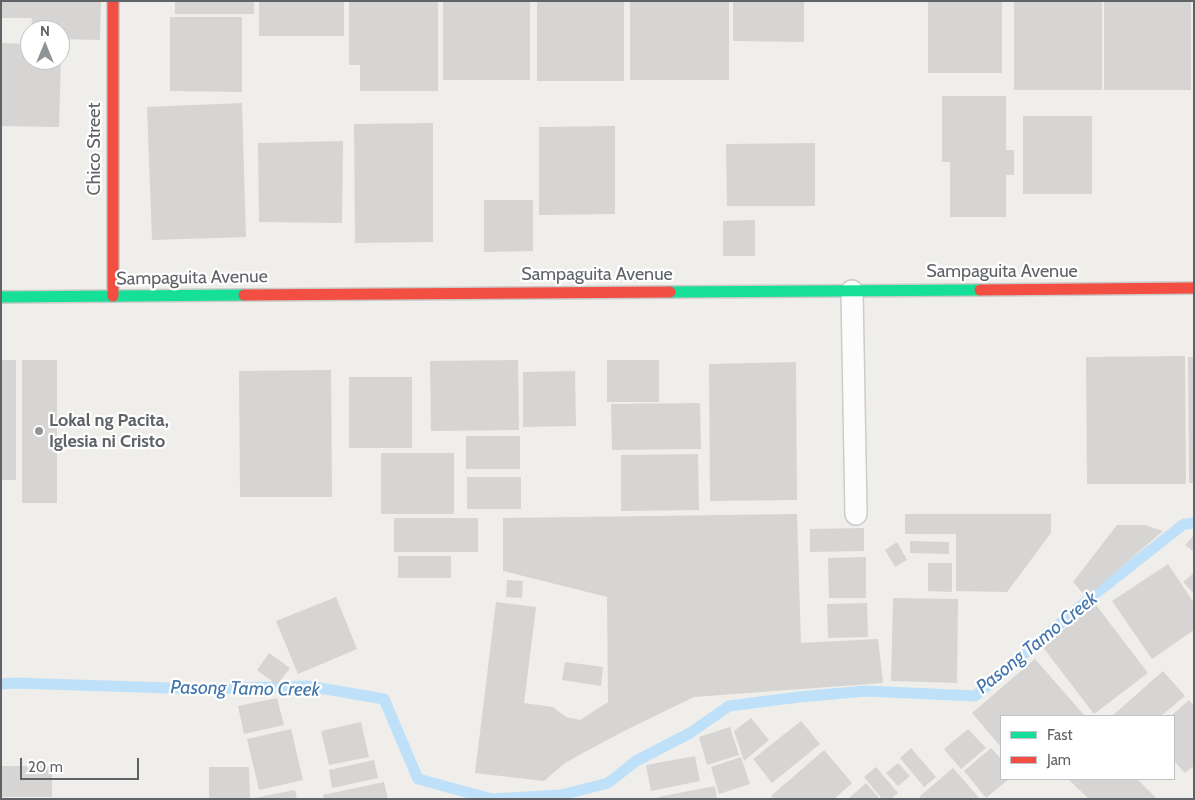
<!DOCTYPE html>
<html>
<head>
<meta charset="utf-8">
<style>
	body { margin:0 }
	#map { position:relative; width:1195px; height:800px; overflow:hidden; background:#efeeea; font-family:Cabin,sans-serif }
	canvas { display:block }
	.frame { position:absolute; inset:0; border:2px solid #5f6368; pointer-events:none }
	.legend { position:absolute; left:1000px; top:715px; width:175px; height:65px; box-sizing:border-box; background:#fff; border:1px solid #bfc1c3; margin:0; padding:6px 9px; list-style:none; font-size:15px; color:#5f6368 }
	.legend li { display:flex; align-items:center; gap:10px; height:25px }
	.legend b { width:25px; border:1px solid #bfc1c3 }
	.north { position:absolute; left:20px; top:20px; width:50px; height:50px; box-sizing:border-box; background:#fff; border:1px solid #bfc1c3; border-radius:50%; rotate:0deg; font-size:14px; font-weight:700; line-height:20px; text-align:center; color:#5f6368 }
	.north::after { content:''; display:block; margin:auto; width:18px; height:22px; background:#919496; clip-path:polygon(50% 0,100% 100%,50% 72%,0 100%) }
	.scale { position:absolute; left:20px; top:758px; width:119px; height:22px; box-sizing:border-box; border:2px solid #5f6368; border-top:0; padding-left:6px; font-size:15px; line-height:18px; white-space:nowrap; color:#5f6368; -webkit-text-stroke:4px #fff; paint-order:stroke }
</style>
</head>
<body>
<div id="map">
<canvas width="1195" height="800"></canvas>
<div class="frame"></div>
<ul class="legend">
<li><b style="height:6px;background:#16e098"></b>Fast</li>
<li><b style="height:6px;background:#f24e42"></b>Jam</li>
</ul>
<div class="north">N</div>
<div class="scale">20 m</div>
</div>
<script>
const g = document.querySelector('canvas').getContext('2d');
g.lineJoin = 'round';
function toPath(rows) {
  const path = new Path2D();
  for (const r of rows) {
    path.moveTo(r[0], r[1]);
    for (let i = 2; i < r.length; i += 2) path.lineTo(r[i], r[i + 1]);
  }
  return path;
}
function trace(path, color, width, dash) {
  g.strokeStyle = color;
  g.lineWidth = width;
  g.lineCap = dash ? 'butt' : 'round';
  g.setLineDash(dash || []);
  g.stroke(path);
}
function fillPath(path, color) {
  g.fillStyle = color;
  g.fill(path, 'evenodd');
}
function drawText(font, color, halo, rows, align = 'center') {
  g.font = font + ' Cabin,sans-serif';
  g.lineWidth = 4.5;
  g.setLineDash([]);
  g.textBaseline = 'middle';
  g.strokeStyle = halo;
  g.fillStyle = color;
  for (const [text, x, y, turn = 0] of rows) {
    g.save();
    g.translate(x, y);
    g.rotate((+turn || 0) * Math.PI / 180);
    g.textAlign = isNaN(turn) ? turn : align;
    if (halo) g.strokeText(text, 0, 0);
    g.fillText(text, 0, 0);
    g.restore();
  }
}
const stream = toPath([
	[1,684,15,683,200,689,308,686,384,699,418,779,492,799],
	[492,799,561,795,608,783,636,761,690,733,729,706,799,697,866,691,975,696,1095,594,1184,524,1194,523]
]);
const building = toPath([
	[1,1,101,1,100,40,60,39,60,30,31,30,32,18,1,18],
	[175,1,254,1,254,14,175,14],
	[259,1,344,1,344,36,259,36],
	[349,1,438,1,438,91,360,91,360,65,349,65],
	[443,1,530,1,530,80,443,80],
	[537,1,624,1,624,81,537,81],
	[630,1,729,1,729,80,630,80],
	[733,1,804,1,804,42,733,41],
	[928,1,1002,1,1002,73,928,73],
	[1014,1,1102,1,1102,90,1014,90],
	[1104,1,1191,1,1191,90,1104,90],
	[170,17,242,17,242,92,170,91],
	[1,43,30,44,30,60,61,60,59,127,1,126],
	[942,96,1006,96,1006,150,1014,150,1014,175,1006,175,1006,217,950,217,950,162,942,162],
	[242,103,246,237,152,240,147,107],
	[1023,116,1092,116,1092,194,1023,194],
	[433,123,433,242,355,243,354,124],
	[615,126,615,214,539,215,539,127],
	[343,141,342,223,259,222,258,143],
	[815,143,815,206,727,206,726,144],
	[484,200,533,200,533,251,484,252],
	[755,220,755,256,723,256,723,221],
	[1185,356,1186,484,1087,484,1086,357],
	[1188,357,1194,357,1194,483,1189,483],
	[1,360,16,360,16,480,1,480],
	[22,360,57,360,57,503,22,503],
	[518,360,519,430,431,431,430,361],
	[607,360,659,360,659,402,607,402],
	[796,362,797,500,710,501,709,364],
	[331,370,332,497,240,497,239,371],
	[575,371,576,426,523,427,523,372],
	[349,377,412,377,412,448,349,448],
	[700,403,701,449,612,450,611,404],
	[466,436,520,436,520,469,466,469],
	[381,453,454,453,454,514,381,514],
	[698,454,699,510,621,511,621,455],
	[467,477,521,477,521,509,467,509],
	[797,514,801,643,878,639,883,683,694,697,628,729,581,754,565,763,544,781,475,773,496,602,536,607,524,703,553,707,566,717,580,720,608,702,607,597,503,571,503,518],
	[905,514,1051,514,1051,533,1007,592,956,591,956,534,905,534],
	[394,518,478,518,478,552,394,552],
	[1117,525,1145,525,1163,531,1086,597,1073,582],
	[864,528,864,551,810,552,810,529],
	[1194,535,1194,552,1185,545],
	[910,541,949,542,949,554,910,553],
	[897,542,907,560,895,567,885,550],
	[398,556,451,556,451,578,398,578],
	[866,557,866,598,829,598,828,558],
	[928,563,952,563,952,592,928,591],
	[1168,564,1194,603,1194,630,1152,659,1112,601],
	[1194,573,1194,594,1183,582],
	[507,580,523,581,522,598,506,597],
	[336,597,357,649,298,674,276,621],
	[893,598,958,599,957,683,891,681],
	[867,603,868,637,828,638,827,604],
	[1096,605,1148,673,1094,714,1042,646],
	[269,653,290,668,277,685,257,670],
	[1035,659,1085,716,1001,716,1001,747,972,713],
	[565,662,603,667,601,686,562,680],
	[1163,671,1185,696,1161,716,1112,716],
	[277,698,284,725,244,734,238,706],
	[1189,700,1194,706,1194,766,1185,773,1174,761,1174,716,1171,716],
	[751,718,769,740,744,761,734,731],
	[801,721,820,744,772,783,753,759],
	[361,722,369,757,329,765,321,731],
	[730,727,739,755,707,765,699,737],
	[291,729,303,780,259,790,247,739],
	[968,729,986,748,961,769,944,749],
	[911,748,936,777,924,787,900,758],
	[991,748,1001,759,1001,779,1009,779,986,798,964,771],
	[824,750,852,783,834,799,774,799,771,796],
	[695,756,700,781,651,791,646,765],
	[741,757,750,784,719,794,711,767],
	[374,760,378,778,332,788,329,770],
	[898,763,910,776,898,786,886,773],
	[1,766,52,766,52,797,1,797],
	[209,767,249,767,250,799,209,799],
	[876,767,898,793,891,799,882,799,864,777],
	[953,768,980,799,921,799,919,797],
	[1068,779,1137,779,1157,799,1089,799],
	[384,782,388,799,324,799,323,795],
	[866,783,880,799,848,799],
	[715,786,717,799,659,799,658,797],
	[295,790,297,799,255,799,254,798]
]);
const lane = toPath([
	[852,291,856,514]
]);
const fast = toPath([
	[670,292,980,290],
	[1,297,244,295]
]);
const jam = toPath([
	[113,1,113,296],
	[980,290,1194,288],
	[244,295,670,292]
]);
const markers = [
	[39,431,5,"#919496"]
];
const streetNames = [
	["Chico Street",95,149,-90],
	["Sampaguita Avenue",1002,272],
	["Sampaguita Avenue",597,275],
	["Sampaguita Avenue",192,278,-1]
];
const poiNames = [
	["Lokal ng Pacita,",49,421],
	["Iglesia ni Cristo",49,442]
];
const waterNames = [
	["Pasong Tamo Creek",1037,643,-39],
	["Pasong Tamo Creek",245,689,1]
];
trace(stream, '#bfe0f9', 11);
fillPath(building, '#d6d5d3');
trace(lane, '#cbcccc', 24);
trace(fast, '#cacacb', 14);
trace(jam, '#cacacb', 14);
trace(lane, '#fdfcfc', 21);
trace(fast, '#16e098', 11);
trace(jam, '#f24e42', 11);
for (const [x, y, r, color] of markers) {
  const dot = new Path2D();
  dot.arc(x, y, r, 0, 2 * Math.PI);
  g.fillStyle = color;
  g.fill(dot);
  trace(dot, '#fff', 2);
}
drawText('18px', '#5f6368', '#fff', streetNames);
drawText('bold 18px', '#5f6368', '#fff', poiNames, 'left');
drawText('italic 19px', '#4174aa', '#fff', waterNames);
</script>
</body>
</html>
